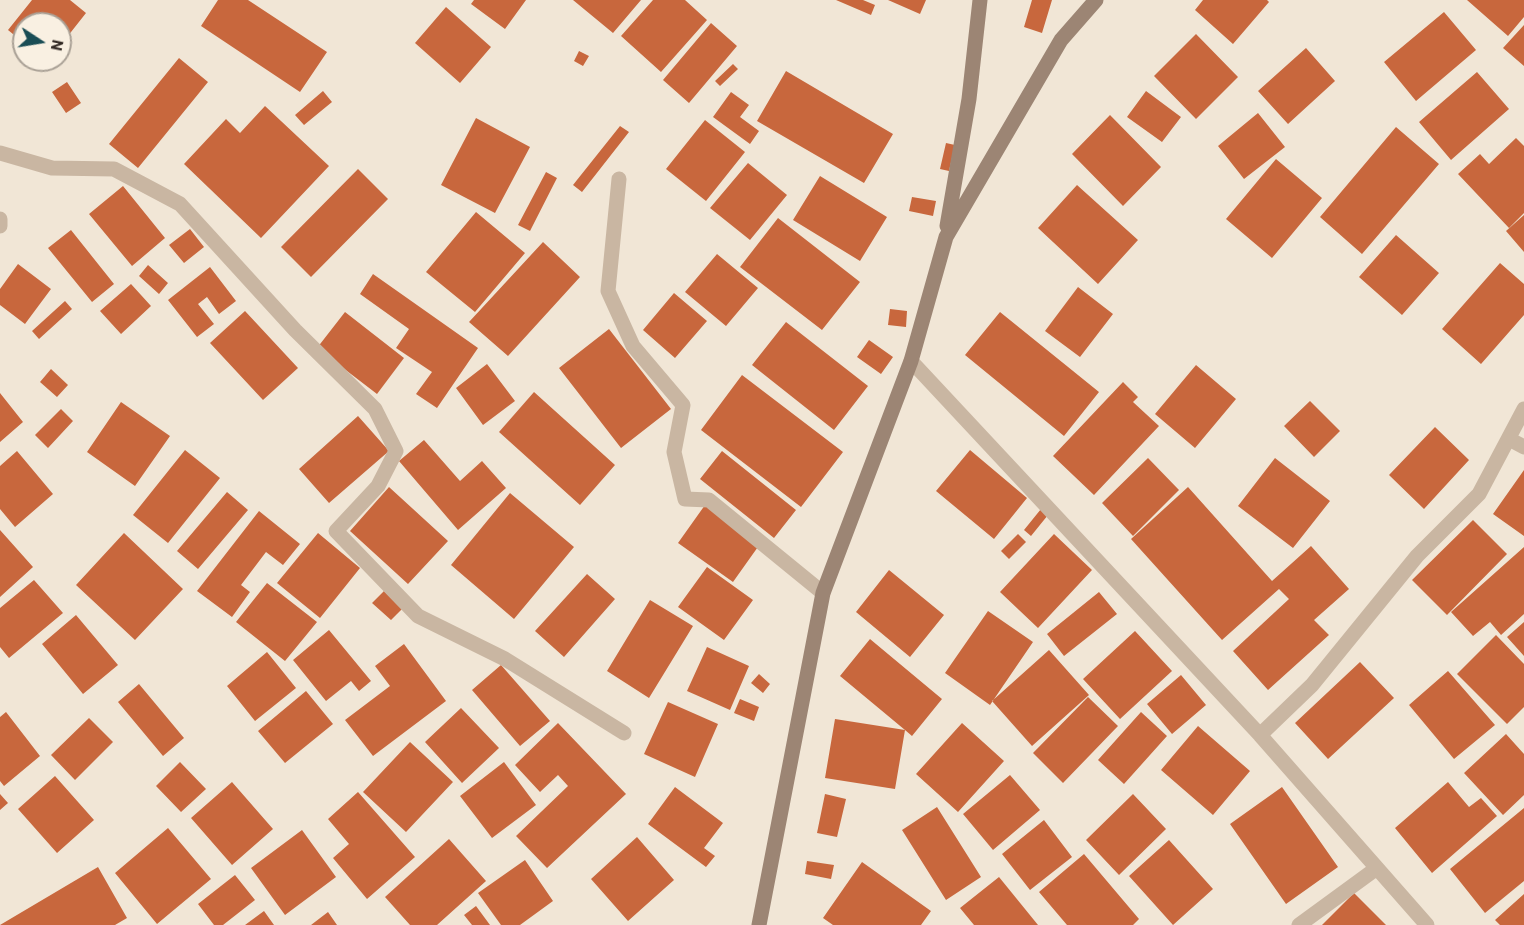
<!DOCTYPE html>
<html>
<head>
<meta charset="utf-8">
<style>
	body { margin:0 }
	#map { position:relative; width:1524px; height:925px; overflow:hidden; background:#f1e6d6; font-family:Barlow,sans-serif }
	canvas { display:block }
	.north { position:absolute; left:12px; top:12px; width:60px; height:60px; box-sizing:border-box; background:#f9f0e2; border:2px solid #aaa196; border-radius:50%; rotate:102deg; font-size:16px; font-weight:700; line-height:24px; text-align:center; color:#332a25 }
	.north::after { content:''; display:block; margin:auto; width:21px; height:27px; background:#1a4d55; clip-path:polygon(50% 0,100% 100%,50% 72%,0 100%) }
</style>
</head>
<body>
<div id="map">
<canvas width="1524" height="925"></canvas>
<div class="north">N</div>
</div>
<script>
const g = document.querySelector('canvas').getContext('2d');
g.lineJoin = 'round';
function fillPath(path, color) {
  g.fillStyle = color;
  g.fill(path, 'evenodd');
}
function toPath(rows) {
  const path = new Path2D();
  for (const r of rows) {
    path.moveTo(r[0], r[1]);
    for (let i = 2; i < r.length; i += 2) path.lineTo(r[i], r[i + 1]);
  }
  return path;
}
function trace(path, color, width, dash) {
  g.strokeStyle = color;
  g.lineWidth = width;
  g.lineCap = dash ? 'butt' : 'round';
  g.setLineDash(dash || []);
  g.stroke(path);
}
const building = toPath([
	[32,0,70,0,86,13,60,46,60,24,24,24,24,43,8,30],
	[218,0,248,0,327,52,300,92,201,26],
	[474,0,526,0,505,29,471,4],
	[573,0,641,0,613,33],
	[653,0,685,0,707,20,661,72,621,36],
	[836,0,863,0,875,5,871,15],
	[888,0,926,0,920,14],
	[1032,0,1052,0,1042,33,1024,27],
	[1203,0,1267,0,1269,2,1233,44,1195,10],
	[1467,0,1524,0,1524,17,1508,36],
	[446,7,491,47,460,83,415,43],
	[1444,12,1476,50,1416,101,1384,62],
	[711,23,737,46,689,103,663,80],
	[1524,25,1524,66,1503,48],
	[1196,34,1238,77,1196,119,1154,76],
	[1306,48,1335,81,1288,124,1258,91],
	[579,51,589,56,583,66,574,61],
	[179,58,208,82,138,168,109,144],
	[733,64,738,69,720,86,715,81],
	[786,71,893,134,864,183,757,121],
	[1477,72,1509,109,1451,160,1419,122],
	[67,82,81,103,66,113,52,92],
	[323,91,332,102,304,125,295,115],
	[1146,91,1181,117,1162,142,1127,117],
	[731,92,749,105,740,117,759,131,750,144,713,117],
	[265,106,329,166,261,238,184,164,226,119,240,133],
	[1258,113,1285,147,1244,179,1218,146],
	[1110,115,1161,167,1123,206,1072,154],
	[476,118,530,147,495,213,441,185],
	[705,120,745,152,706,201,666,169],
	[620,126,629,132,582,192,573,185],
	[1396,127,1439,164,1362,254,1320,217],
	[1516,138,1524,146,1524,213,1509,228,1458,174,1480,154,1489,164],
	[946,143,955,145,949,171,940,169],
	[1276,159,1322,198,1272,258,1226,219],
	[748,163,787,195,750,240,710,208],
	[358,169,388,199,311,277,281,247],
	[546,172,557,178,530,231,518,225],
	[820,176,887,217,860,261,793,220],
	[1077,185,1138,240,1098,284,1038,228],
	[123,186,165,238,132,266,89,214],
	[912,197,936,201,933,216,909,211],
	[476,212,525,253,475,312,426,272],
	[1524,215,1524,252,1506,231],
	[778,218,860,282,822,330,740,267],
	[190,229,204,247,184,263,169,245],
	[71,230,114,284,92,302,48,248],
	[1396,235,1439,273,1402,315,1359,277],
	[543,242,580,277,508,356,469,322],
	[717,254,758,288,726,326,685,292],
	[1500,263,1524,284,1524,315,1481,364,1442,329],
	[18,264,51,289,25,324,0,305,0,289],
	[148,265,168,283,159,294,139,276],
	[210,267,236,301,219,314,207,297,198,304,214,324,197,337,168,300],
	[373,274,478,348,437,408,416,394,432,372,396,348,409,329,360,294],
	[131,284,151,306,121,334,100,311],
	[1078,287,1113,314,1080,357,1045,331],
	[674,293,707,321,675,358,643,330],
	[65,301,72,309,39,339,32,331],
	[890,309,907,311,906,327,888,325],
	[245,311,298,368,263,400,210,343],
	[345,312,404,358,377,394,317,348],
	[1000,312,1099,392,1064,436,965,355],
	[786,322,868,386,834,430,752,365],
	[609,329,671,409,621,448,559,368],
	[869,340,893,357,881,374,857,357],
	[487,364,515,401,483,425,456,388],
	[1196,365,1236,399,1195,448,1155,414],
	[51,369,68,385,57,397,40,382],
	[742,375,843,452,801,507,701,430],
	[1123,382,1138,397,1133,402,1159,426,1094,495,1053,456],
	[534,392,615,465,580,505,499,432],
	[0,393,23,422,0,442],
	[1310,401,1340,431,1314,457,1284,426],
	[121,402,170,436,135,486,87,452],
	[61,409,73,421,48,448,35,435],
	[358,416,389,451,329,503,299,469],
	[1435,427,1469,460,1424,509,1389,475],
	[424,440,460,481,482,461,506,488,458,530,399,461],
	[185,450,220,478,168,543,133,515],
	[970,450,1027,498,994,539,936,491],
	[17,451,53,494,15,527,0,509,0,466],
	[722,451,796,510,774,538,700,479],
	[1148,458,1179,490,1133,536,1102,503],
	[1275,458,1330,501,1293,548,1238,506],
	[1524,470,1524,536,1493,514],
	[389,487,448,541,408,584,350,531],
	[1188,487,1272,581,1311,546,1349,589,1314,620,1329,635,1268,690,1233,651,1289,599,1279,589,1222,640,1131,539],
	[227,492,248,510,198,569,177,551],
	[510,493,574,547,514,619,451,565],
	[705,505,760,544,733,582,678,543],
	[1041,509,1048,515,1031,536,1024,530],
	[259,511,300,544,283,565,266,552,241,585,250,592,232,617,197,591],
	[1473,520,1507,554,1447,615,1412,580],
	[0,530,33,567,0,597],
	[124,533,183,589,135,640,76,585],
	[318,533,360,568,320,618,277,583],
	[1018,534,1026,542,1009,559,1001,551],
	[1054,534,1092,570,1038,628,1000,592],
	[1524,547,1524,614,1501,635,1490,622,1473,636,1451,612],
	[707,567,753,600,724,640,678,607],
	[889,570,944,615,910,657,856,612],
	[587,574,615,599,564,657,535,631],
	[34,580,63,613,9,658,0,647,0,608],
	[267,583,317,622,285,661,236,622],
	[384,591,402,609,391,620,372,603],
	[1099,592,1117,614,1064,656,1047,634],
	[650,600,693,626,649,698,607,671],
	[988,611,1033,642,990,705,945,673],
	[76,615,118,665,83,694,42,644],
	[1524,622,1524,656,1507,637],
	[329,630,371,681,359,691,351,681,326,701,293,660],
	[1135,631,1172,671,1120,719,1083,679],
	[1496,635,1524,664,1524,707,1507,724,1457,674],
	[870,639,942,699,912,736,905,730,895,789,825,778,835,719,905,730,840,676],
	[404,644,446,701,373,756,345,720,390,686,375,666],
	[707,647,749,666,730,710,687,691],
	[1049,650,1089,695,1032,746,992,701],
	[267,652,296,688,255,721,227,686],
	[1360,662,1394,698,1328,759,1295,723],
	[501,665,550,721,520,746,472,690],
	[1448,671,1495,725,1454,759,1409,705],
	[759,674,770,684,763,693,751,683],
	[1181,675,1206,705,1172,734,1147,704],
	[139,684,184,738,163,756,118,702],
	[306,691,333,724,285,763,258,731],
	[1088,697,1118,726,1063,783,1033,753],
	[740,699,759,707,754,721,734,713],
	[668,702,718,724,695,777,644,754],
	[461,708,499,748,462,783,425,742],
	[6,712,40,756,4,786,0,781,0,717],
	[1141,712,1167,736,1124,784,1098,760],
	[89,718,113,742,75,780,51,755],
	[558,723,626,794,547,868,516,836,568,786,558,775,540,792,515,765],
	[962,723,1004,761,958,812,916,774],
	[1198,726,1250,771,1213,815,1161,770],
	[1506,734,1524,754,1524,795,1503,815,1464,773],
	[410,742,453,782,406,832,363,792],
	[180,762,206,789,181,812,156,786],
	[504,762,536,805,492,838,460,796],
	[1010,775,1040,810,993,850,963,814],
	[55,776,94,820,57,853,18,809],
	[232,782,273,829,232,865,191,818],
	[1448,782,1469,807,1481,798,1497,816,1432,873,1395,828],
	[675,787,723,823,704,848,715,856,706,867,648,824],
	[1282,787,1338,867,1286,904,1230,824],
	[358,792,415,857,367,899,333,858,349,844,328,819],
	[0,794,8,803,0,810],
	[825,794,846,799,837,837,817,833],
	[1133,794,1166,829,1119,875,1086,840],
	[937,807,981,877,946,900,902,830],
	[1524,808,1524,881,1485,913,1450,869],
	[1044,820,1072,857,1030,890,1002,854],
	[168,828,211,879,157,924,115,873],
	[302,830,336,877,285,915,251,868],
	[637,837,674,880,628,921,591,879],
	[449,839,486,881,437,925,410,925,385,897],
	[1169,840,1213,889,1173,925,1129,876],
	[1084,854,1139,919,1133,925,1067,925,1039,892],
	[525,860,553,901,520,925,501,925,478,893],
	[807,861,834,865,831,879,805,874],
	[862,862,931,911,921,925,833,925,823,918],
	[98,867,127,918,115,925,0,925],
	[235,875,255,900,223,925,214,925,198,904],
	[999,877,1038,925,974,925,960,908],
	[1354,893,1386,925,1322,925],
	[1524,894,1524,925,1500,925,1495,920],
	[476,906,490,925,472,925,464,915],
	[264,911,274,925,245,925],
	[328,912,337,925,311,925]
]);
const street = toPath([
	[0,153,52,168,114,169,180,204,295,330,375,409,396,451,378,486,336,531,418,616,505,659,624,733],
	[619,179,608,291,633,346,683,405,674,452,685,499,709,500,823,593],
	[0,219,0,226],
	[911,361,1260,735,1427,925],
	[1509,439,1524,447],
	[1260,735,1312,685,1417,556,1479,494,1524,409],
	[1299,925,1377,868]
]);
const secondary = toPath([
	[947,226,969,99,980,0],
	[759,925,823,593,911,361,946,237,1061,40,1096,0]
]);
fillPath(building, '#c8673d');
trace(street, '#c9b6a2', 15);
trace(secondary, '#9c8574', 15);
</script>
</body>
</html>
